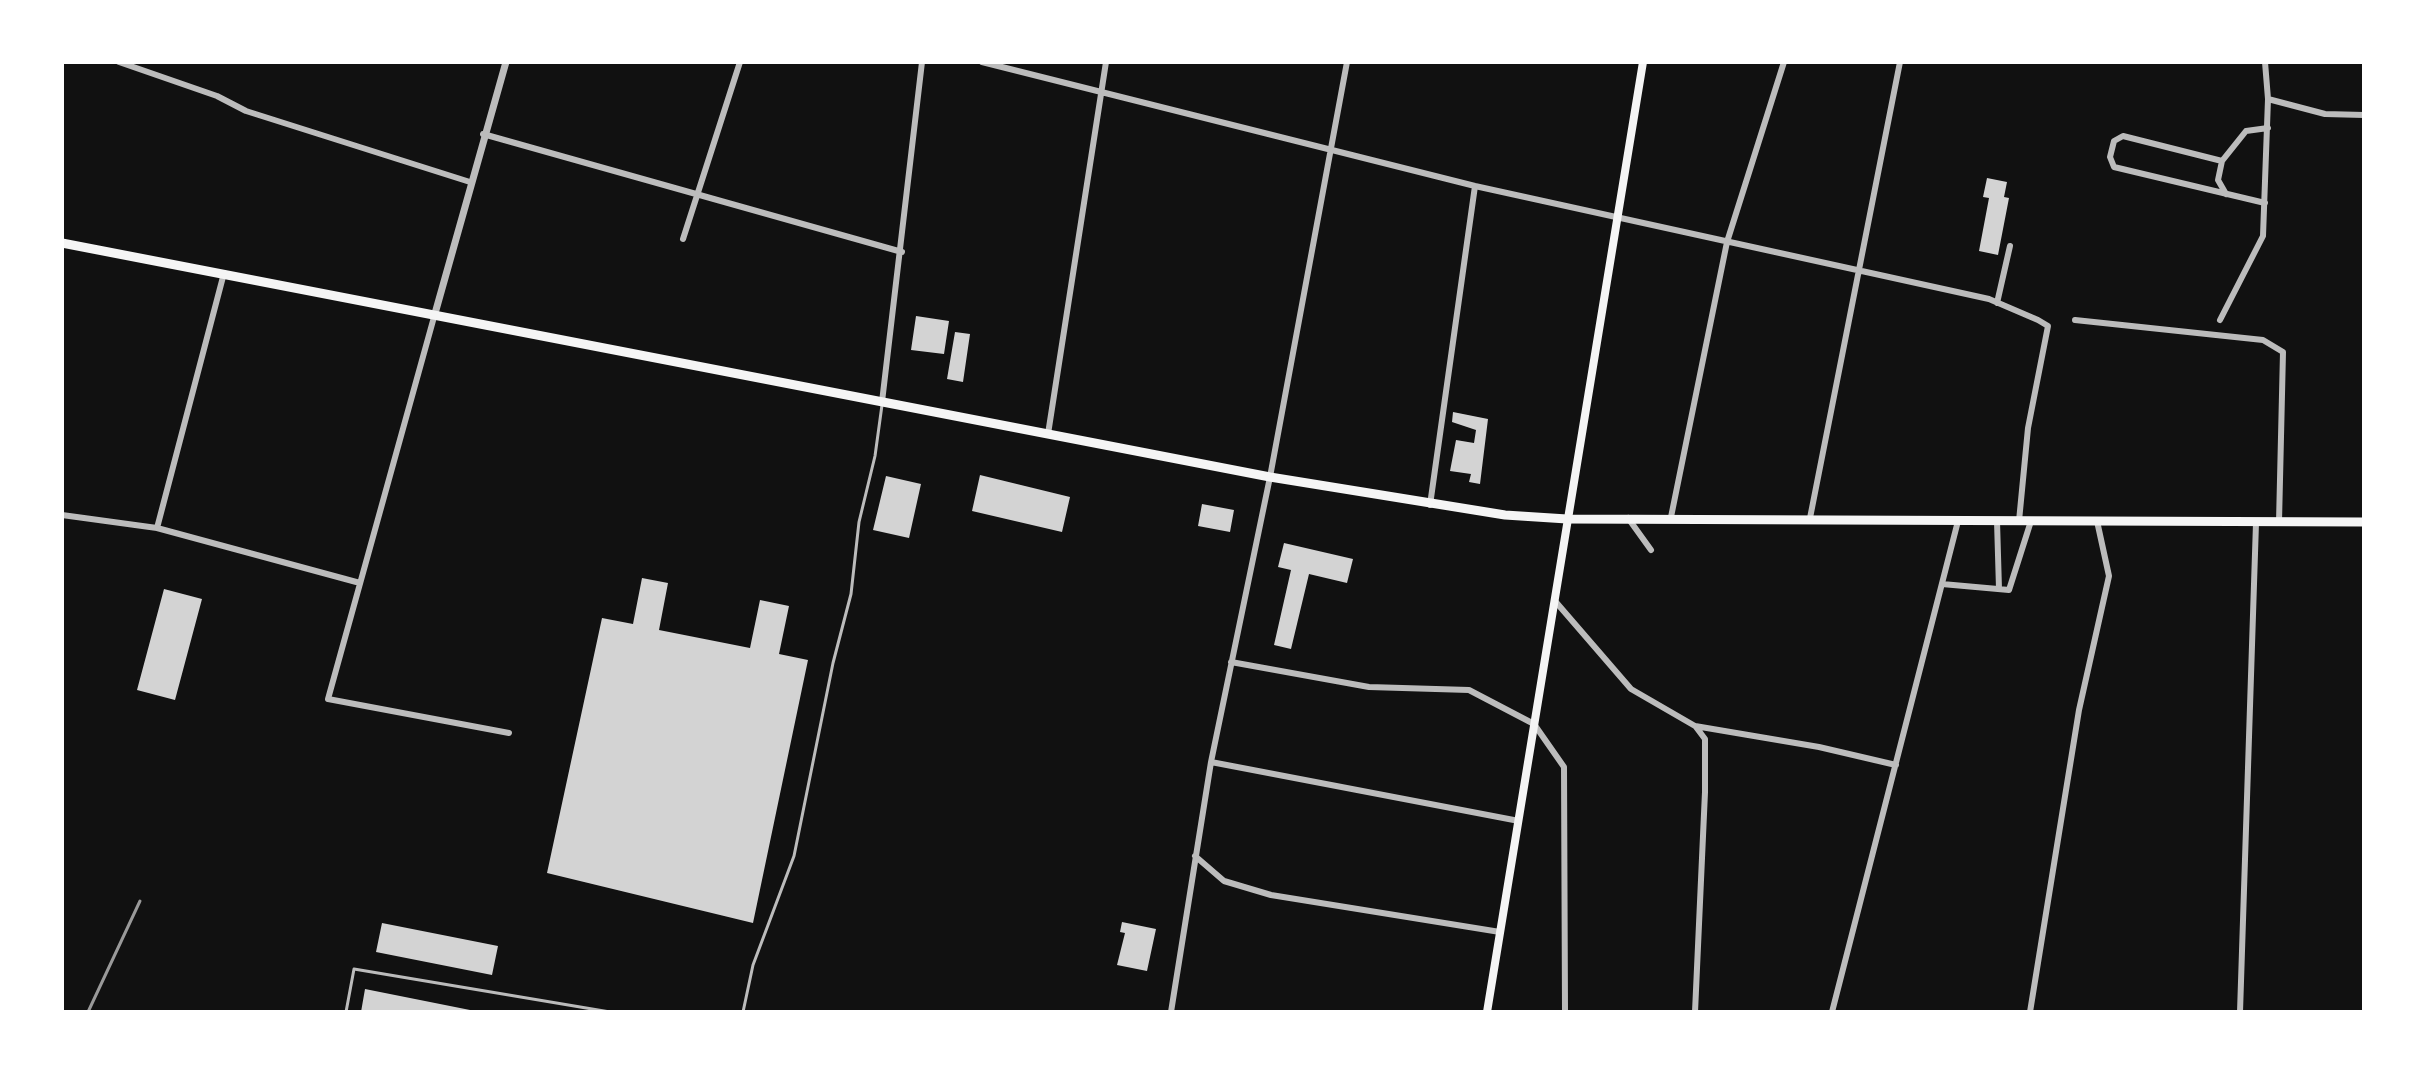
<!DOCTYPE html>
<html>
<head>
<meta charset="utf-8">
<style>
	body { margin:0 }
	#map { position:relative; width:2426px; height:1074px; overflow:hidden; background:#111; font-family:Helvetica,sans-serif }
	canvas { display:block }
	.frame { position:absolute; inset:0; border:64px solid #fff; pointer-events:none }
</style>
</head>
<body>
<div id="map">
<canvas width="2426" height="1074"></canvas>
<div class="frame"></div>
</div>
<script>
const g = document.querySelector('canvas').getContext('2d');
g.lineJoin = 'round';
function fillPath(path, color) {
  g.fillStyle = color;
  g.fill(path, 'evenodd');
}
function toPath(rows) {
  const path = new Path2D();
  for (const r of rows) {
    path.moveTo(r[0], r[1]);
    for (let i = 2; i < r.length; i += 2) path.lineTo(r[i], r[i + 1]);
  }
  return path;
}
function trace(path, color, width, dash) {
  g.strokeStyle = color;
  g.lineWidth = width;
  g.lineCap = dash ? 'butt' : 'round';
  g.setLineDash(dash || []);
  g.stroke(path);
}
const building = toPath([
	[1987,178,2007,182,2004,197,2009,198,1998,255,1979,251,1989,198,1983,197],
	[916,316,949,321,944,354,911,350],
	[955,332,970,334,963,382,947,379],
	[1453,412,1488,419,1480,484,1469,482,1471,474,1450,471,1456,440,1474,443,1476,430,1452,422],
	[980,475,1070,497,1062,532,972,511],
	[886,476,921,484,909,538,873,530],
	[1202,504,1234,510,1230,532,1198,526],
	[1284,543,1353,559,1347,583,1309,574,1291,649,1274,645,1291,570,1278,567],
	[642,578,668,583,659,630,750,648,760,600,789,606,779,654,808,660,753,923,547,873,602,618,633,624],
	[164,589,202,599,175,700,137,690],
	[1122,922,1156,929,1147,971,1117,965,1125,933,1120,932],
	[382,923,498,946,492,975,376,952],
	[365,989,475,1011,475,1012,361,1012]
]);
const service = toPath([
	[346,1012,354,969,610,1012],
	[743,1012,753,965,794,856,833,663,851,594,859,522,875,456,882,405]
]);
const minor = toPath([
	[119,62,217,96,246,111,470,182],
	[982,62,1475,186,1989,299,2038,320,2048,326,2028,428,2019,521],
	[2268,99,2325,114,2364,115],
	[483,134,902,252],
	[2222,161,2123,136,2114,141,2110,157,2114,167,2265,203],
	[2226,194,2218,180,2222,161,2246,131,2268,128],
	[683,239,740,62],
	[1997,303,2010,246],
	[434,317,328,699,509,733],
	[2075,320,2263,340,2283,352,2279,522],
	[2220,320,2263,236,2268,99,2265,62],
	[882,402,922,62],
	[1048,434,1106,62],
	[1430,505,1475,186],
	[62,515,157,528,360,583],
	[1671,517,1727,242,1784,62],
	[1628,518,1651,550],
	[1810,518,1900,62],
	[1997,521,1999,589],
	[157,528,224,273],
	[1942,584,2009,590,2031,521],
	[1555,601,1631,689,1695,726,1819,747,1896,765],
	[1231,662,1369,687,1469,690,1534,724,1564,767,1565,1012],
	[1211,762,1519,821],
	[1195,856,1224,881,1271,895,1500,932],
	[1171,1012,1211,762,1270,477,1347,62],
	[1695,1012,1705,792,1705,739,1696,727],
	[1832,1012,1958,521],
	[2030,1012,2079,710,2109,576,2097,521],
	[2240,1012,2256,523]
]);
const tertiary = toPath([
	[434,317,506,62]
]);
const secondary = toPath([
	[1487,1012,1643,62]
]);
const primary = toPath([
	[62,243,1270,477,1505,515,1567,519,2364,522]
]);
const rail = toPath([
	[88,1012,140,901]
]);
fillPath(building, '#d3d3d3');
trace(service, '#bcbcbc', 3);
trace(minor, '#bcbcbc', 6);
trace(tertiary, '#bcbcbc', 7);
trace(secondary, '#f5f5f5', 8);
trace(primary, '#f5f5f5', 9);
trace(rail, '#9a9a9a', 3);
</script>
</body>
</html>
